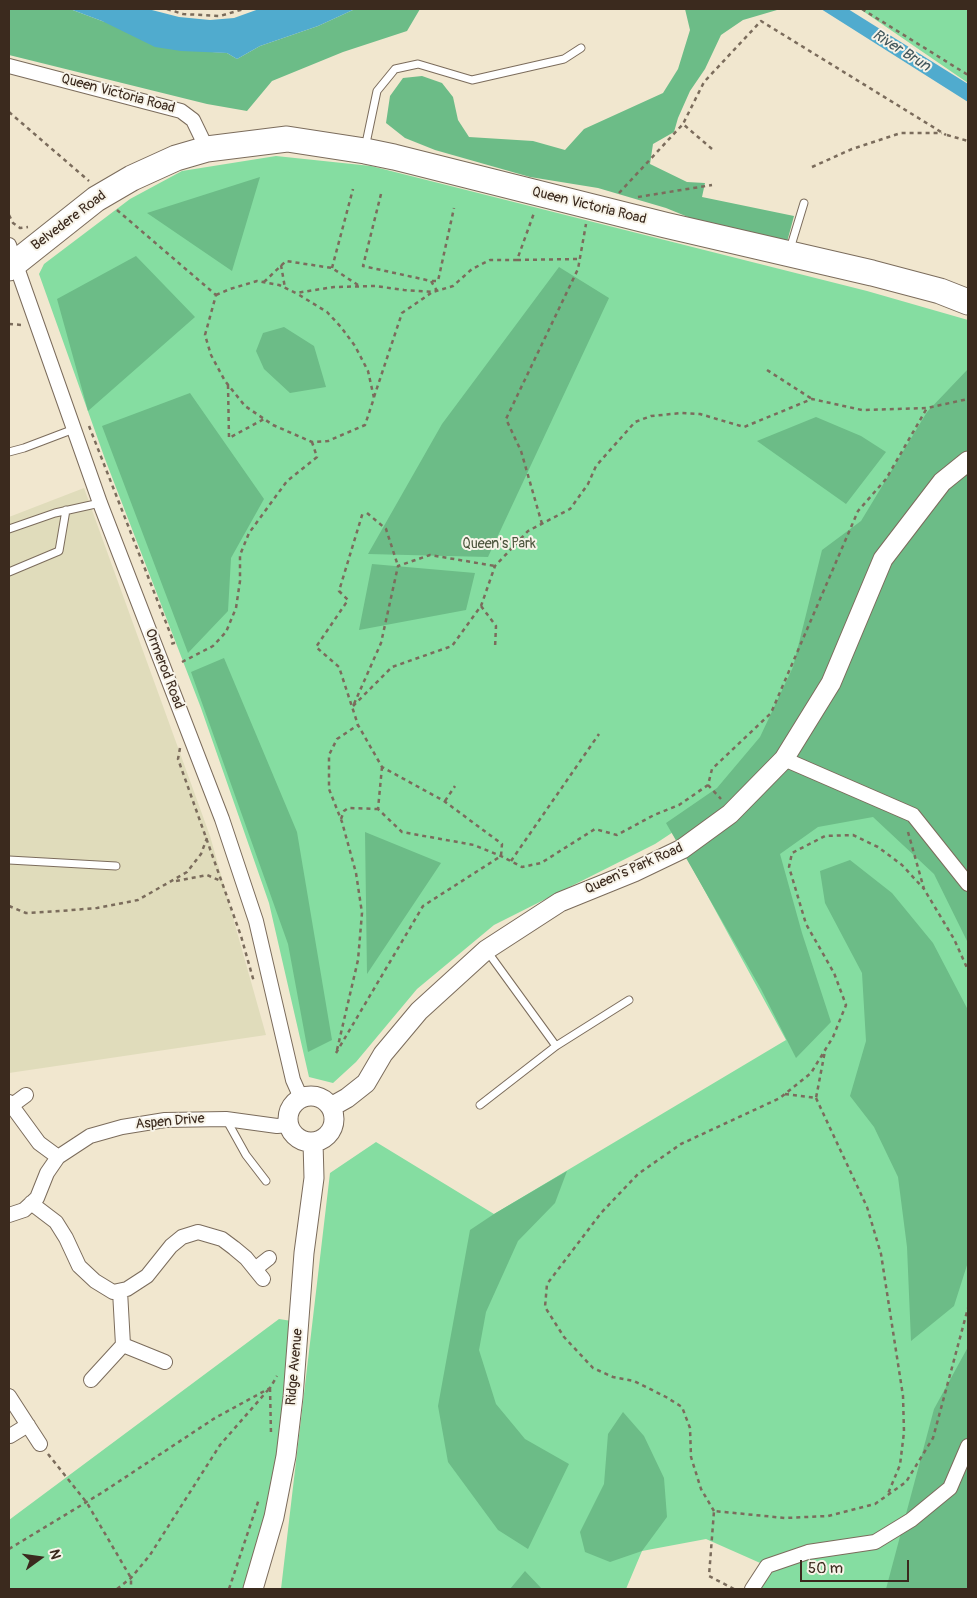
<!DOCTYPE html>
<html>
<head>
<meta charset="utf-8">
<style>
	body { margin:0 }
	#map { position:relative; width:977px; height:1598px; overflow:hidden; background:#f1e7cf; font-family:Pangolin,sans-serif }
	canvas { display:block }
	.frame { position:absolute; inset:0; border:10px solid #3b2a1e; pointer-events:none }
	.north { position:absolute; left:15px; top:1533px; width:50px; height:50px; -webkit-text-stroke:4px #f7f3e8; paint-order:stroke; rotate:76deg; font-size:14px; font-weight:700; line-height:20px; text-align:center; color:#3b2a1e }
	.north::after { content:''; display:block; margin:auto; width:18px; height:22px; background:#3b2a1e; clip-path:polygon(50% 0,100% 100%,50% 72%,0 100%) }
	.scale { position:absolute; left:800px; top:1560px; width:109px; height:22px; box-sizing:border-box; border:2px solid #3b2a1e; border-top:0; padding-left:6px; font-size:15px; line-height:18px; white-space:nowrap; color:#3b2a1e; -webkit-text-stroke:4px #f7f3e8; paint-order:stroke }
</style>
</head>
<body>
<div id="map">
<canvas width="977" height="1598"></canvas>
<div class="frame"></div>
<div class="north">N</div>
<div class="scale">50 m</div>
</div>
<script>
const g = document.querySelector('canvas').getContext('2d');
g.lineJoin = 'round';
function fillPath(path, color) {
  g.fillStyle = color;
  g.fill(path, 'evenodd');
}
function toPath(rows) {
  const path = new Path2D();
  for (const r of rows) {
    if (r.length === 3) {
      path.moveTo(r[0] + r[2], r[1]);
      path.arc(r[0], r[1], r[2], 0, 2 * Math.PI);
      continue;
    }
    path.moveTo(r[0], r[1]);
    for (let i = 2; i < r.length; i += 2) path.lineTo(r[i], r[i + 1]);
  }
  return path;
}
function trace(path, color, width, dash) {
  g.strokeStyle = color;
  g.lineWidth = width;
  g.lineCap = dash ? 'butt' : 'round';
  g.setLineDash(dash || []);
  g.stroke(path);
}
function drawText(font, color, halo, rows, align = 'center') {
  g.font = font + ' Pangolin,sans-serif';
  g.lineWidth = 4;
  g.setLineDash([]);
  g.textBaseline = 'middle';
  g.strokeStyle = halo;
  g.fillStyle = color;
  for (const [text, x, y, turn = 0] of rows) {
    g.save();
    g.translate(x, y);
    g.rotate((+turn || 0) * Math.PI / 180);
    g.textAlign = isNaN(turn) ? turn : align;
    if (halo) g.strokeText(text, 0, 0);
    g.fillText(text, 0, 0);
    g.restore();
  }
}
const built = toPath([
	[84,488,210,836,266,1035,9,1073,9,517]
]);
const green = toPath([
	[860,9,968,9,968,83],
	[276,156,371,166,867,291,968,320,968,440,784,733,717,803,655,844,494,925,417,989,356,1062,333,1083,309,1077,269,903,201,708,105,459,39,274,44,264,130,199,182,171],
	[784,760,968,860,968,1433,895,1589,746,1589,767,1566,706,1539,642,1551,626,1589,281,1589,330,1173,376,1142,494,1214,786,1040,682,849],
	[279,1319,298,1322,293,1397,253,1589,9,1589,9,1520]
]);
const forest = toPath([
	[9,9,70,9,102,21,212,52,227,53,237,59,260,46,318,26,355,9,420,9,407,31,343,52,272,81,247,111,207,104,9,55],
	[685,9,797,9,777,10,743,20,721,35,705,69,690,91,678,118,674,132,653,144,650,164,687,182,705,183,702,197,794,216,787,242,710,226,666,208,598,188,530,177,435,150,405,138,386,123,390,96,403,78,422,76,442,83,453,97,458,120,469,137,533,141,565,150,584,129,663,93,678,69,690,30],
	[260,177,232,271,147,213],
	[136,256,195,317,88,411,57,299],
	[559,267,609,298,488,557,368,554,442,424],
	[284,327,314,346,326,387,290,393,264,369,256,351,263,333],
	[968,369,968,943,934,874,873,817,818,827,780,854,802,933,831,1022,796,1058,761,989,666,823,717,788,760,737,793,667,822,550,861,521,927,412],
	[190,393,264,499,231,558,228,611,188,653,102,426],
	[816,417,861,436,886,452,846,504,757,441],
	[372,564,475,573,466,610,359,630],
	[224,658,297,832,332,1040,308,1052,288,944,191,672],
	[365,832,441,863,367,974],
	[850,860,892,893,933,943,968,1010,968,1262,954,1306,911,1341,907,1247,898,1177,874,1127,850,1096,866,1041,862,973,825,903,820,871],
	[567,1171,555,1203,518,1241,486,1312,479,1350,496,1404,525,1439,569,1464,528,1549,498,1530,448,1462,438,1406,470,1230,494,1214],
	[968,1347,968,1589,886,1589,934,1409],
	[623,1412,644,1436,664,1478,667,1517,642,1551,610,1562,585,1552,580,1532,604,1484,608,1434],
	[525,1571,542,1589,510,1589]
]);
const water = toPath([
	[70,9,148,9,179,17,210,20,234,18,259,9,355,9,318,26,260,46,237,59,227,53,181,51,155,47,102,21],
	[821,9,848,9,968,84,968,102]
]);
const path = toPath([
	[167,9,183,14,220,16,244,9],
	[862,9,968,75],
	[9,112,89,181],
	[947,135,968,141],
	[712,149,683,124,704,82,761,21,946,135],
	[812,167,852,149,901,133,942,133],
	[619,193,683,124],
	[381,194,363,266,431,281,437,291],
	[638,197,712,185],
	[117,210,216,295,205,335,211,355,225,381,245,406,273,425,312,442,328,441,365,425,374,398,368,371,355,346,341,327,327,312,296,293],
	[9,215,13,223,20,228,28,227],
	[517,260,579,259],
	[281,265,285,288],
	[332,268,353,189],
	[432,281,438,281,454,208],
	[264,282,286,261,332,268,358,285],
	[216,295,230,289,257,281,279,285,296,293,334,287,375,286,404,290,433,292,453,286,472,269,490,260,517,260,534,213],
	[9,324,22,325],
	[767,370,812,399],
	[228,385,229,438,264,419],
	[374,397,402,313,431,293],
	[89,426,174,643,168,645],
	[367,513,386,529,398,566],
	[542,524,521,451,506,419,578,269,586,224],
	[481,606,496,626,495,648],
	[182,662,213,646,226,632,236,608,240,581,240,555,249,533,287,481,317,457,312,442],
	[354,704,381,643,398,566,430,555,495,566],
	[353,706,392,667,452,646,481,606,495,566,528,531,570,509,588,484,596,466,635,422,651,416,682,413,700,414,744,427,812,399,862,410,927,408,968,399],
	[180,748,178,759,241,936,254,982],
	[382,767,378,809,402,832,474,845,501,856,522,867,541,863,595,829,617,835,654,815,679,805,708,785,712,769,771,713,858,511,886,479,927,408],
	[708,785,721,799],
	[445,801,455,786],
	[341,819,344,811,348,808,378,809],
	[908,832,924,889,954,939,968,970],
	[511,861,599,734],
	[176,881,207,875,221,881],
	[9,906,26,913,60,911,97,908,138,900,187,872,201,854,207,838],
	[337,1050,358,960,362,913,356,873,342,822,329,789,329,755,337,739,358,725],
	[336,1053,423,906,501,856,502,844,444,801,382,767,358,725,339,667,316,647,348,600,339,591,363,512],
	[785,1094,816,1098,825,1051],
	[816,1098,867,1207,881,1254,903,1396,904,1432,900,1465,887,1496],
	[270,1388,271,1434],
	[48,1454,87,1503,131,1578,131,1589],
	[714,1511,701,1489,691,1457,690,1428,682,1407,666,1397,634,1381,613,1377,593,1368,564,1337,545,1307,547,1284,601,1213,638,1174,681,1144,780,1098,811,1073,833,1037,846,1005,834,973,806,924,789,867,792,853,825,836,853,835,878,847,902,865,924,889],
	[9,1549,103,1492,215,1418,270,1388,277,1376],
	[117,1589,131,1578,150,1555,220,1445,268,1390],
	[229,1589,259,1499],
	[734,1589,709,1576,714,1511,785,1518,828,1516,875,1504,906,1482,933,1438,968,1308]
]);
const lane = toPath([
	[365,148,377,91,395,69,418,64,472,80,564,59,581,48],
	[790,249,804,203],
	[9,452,24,448,74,429],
	[9,529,55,513,100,503],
	[9,572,59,551,66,510],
	[9,860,116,866],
	[487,951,556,1046],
	[480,1105,556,1046,629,1000],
	[226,1119,246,1155,266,1181]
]);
const street = toPath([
	[9,66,181,111,193,120,207,149],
	[9,245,100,503,222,819,256,921,293,1080,301,1098],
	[784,759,913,815,968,884],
	[9,1102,39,1143,58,1157],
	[11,1106,26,1095],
	[31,1203,56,1222,66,1238,79,1266,95,1281,113,1292,127,1289,147,1276,171,1246,182,1237,198,1232,222,1239,234,1248,246,1258,263,1279],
	[9,1215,24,1210,37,1198,47,1173,58,1157,90,1136,122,1127,165,1120,226,1119,277,1126,289,1125],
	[255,1269,269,1258],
	[123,1345,165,1362],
	[91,1380,123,1345,120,1291],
	[9,1396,40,1444],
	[10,1436,28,1425],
	[752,1589,767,1566,808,1552,875,1542,911,1520,950,1488,968,1446]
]);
const secondary = toPath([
	[311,1119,23],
	[331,1107,347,1098,366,1083,383,1054,419,1011,486,950,560,902,634,872,682,849,730,814,784,759,831,683,883,559,942,482,968,461],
	[253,1589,274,1517,286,1456,293,1397,304,1253,314,1178,313,1142]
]);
const highway = toPath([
	[9,268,96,199,132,178,176,158,207,149,287,139,365,151,394,157,665,225,872,273,940,291,968,302]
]);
const streetNames = [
	["Queen Victoria Road",118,94,15],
	["Queen Victoria Road",589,206,14],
	["Belvedere Road",69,221,-37],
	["Ormerod Road",164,669,69],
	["Queen's Park Road",634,869,-24],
	["Aspen Drive",170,1122,-5],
	["Ridge Avenue",295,1367,-85]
];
const parkNames = [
	["Queen's Park",499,544]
];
const waterNames = [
	["River Brun",901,51,32]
];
fillPath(built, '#e0dcbb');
fillPath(green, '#85dda1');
fillPath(forest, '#6cbc87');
fillPath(water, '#50abce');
trace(lane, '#7b6c5c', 9);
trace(street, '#7b6c5c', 16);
trace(secondary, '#7b6c5c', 21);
trace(highway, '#7b6c5c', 27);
trace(path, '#7b6c5c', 2.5, [4, 4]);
trace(lane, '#fff', 7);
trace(street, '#fff', 14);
trace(secondary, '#fff', 19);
trace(highway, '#fff', 25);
drawText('14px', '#3b2a1e', '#f7f3e8', streetNames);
drawText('14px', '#4e573f', '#f7f3e8', parkNames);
drawText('italic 15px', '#42575c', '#f7f3e8', waterNames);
</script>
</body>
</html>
